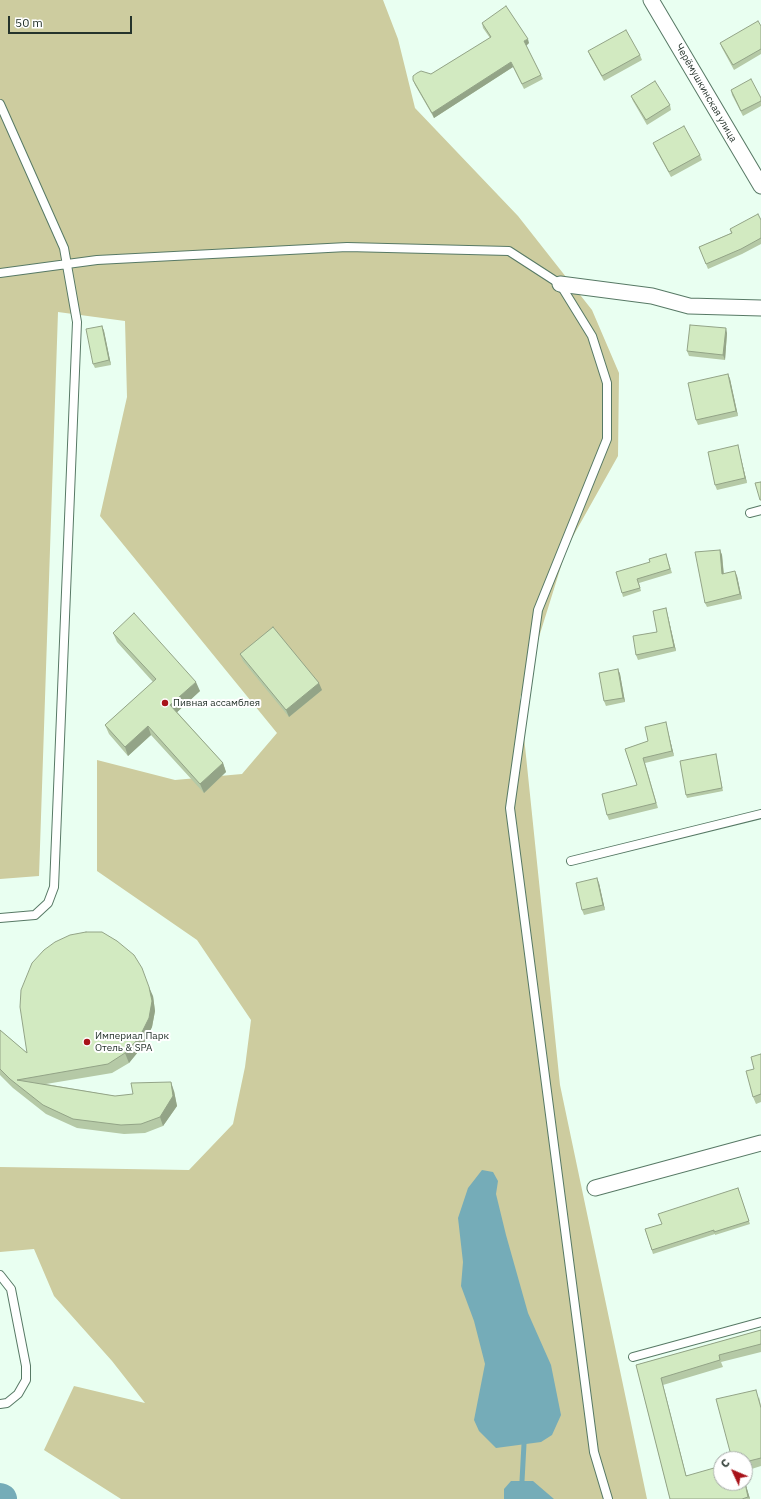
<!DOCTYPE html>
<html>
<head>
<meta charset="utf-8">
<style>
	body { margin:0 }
	#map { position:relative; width:761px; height:1499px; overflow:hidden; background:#e9fff1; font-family:"IBM Plex Sans",sans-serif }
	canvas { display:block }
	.north { position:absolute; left:713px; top:1451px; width:40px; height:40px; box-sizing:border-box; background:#fff; border:1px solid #a8adaa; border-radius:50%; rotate:314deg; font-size:11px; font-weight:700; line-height:16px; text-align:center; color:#25332b }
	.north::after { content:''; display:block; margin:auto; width:14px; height:18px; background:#a8131a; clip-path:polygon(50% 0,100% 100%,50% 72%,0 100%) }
	.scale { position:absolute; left:8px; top:16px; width:124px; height:18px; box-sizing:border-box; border:2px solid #25332b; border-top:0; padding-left:5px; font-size:12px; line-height:14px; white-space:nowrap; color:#25332b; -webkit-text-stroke:3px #fff; paint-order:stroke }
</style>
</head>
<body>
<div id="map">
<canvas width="761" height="1499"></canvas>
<div class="north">С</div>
<div class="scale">50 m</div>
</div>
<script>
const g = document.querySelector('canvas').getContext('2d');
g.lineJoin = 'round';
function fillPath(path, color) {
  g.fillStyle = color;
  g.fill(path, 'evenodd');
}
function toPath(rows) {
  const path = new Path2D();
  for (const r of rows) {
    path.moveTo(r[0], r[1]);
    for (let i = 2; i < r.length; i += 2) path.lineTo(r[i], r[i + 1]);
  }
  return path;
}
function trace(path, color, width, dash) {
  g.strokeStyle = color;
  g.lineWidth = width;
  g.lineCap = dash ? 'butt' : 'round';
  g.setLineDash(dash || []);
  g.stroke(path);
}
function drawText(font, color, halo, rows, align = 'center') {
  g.font = font + ' "IBM Plex Sans",sans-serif';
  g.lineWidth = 4;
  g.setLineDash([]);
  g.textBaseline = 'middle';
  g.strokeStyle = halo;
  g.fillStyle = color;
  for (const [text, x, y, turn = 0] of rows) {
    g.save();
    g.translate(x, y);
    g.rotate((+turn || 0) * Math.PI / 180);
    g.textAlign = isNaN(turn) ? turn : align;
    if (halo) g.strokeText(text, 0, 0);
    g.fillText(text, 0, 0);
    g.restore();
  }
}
const forest = toPath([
	[0,0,383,0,398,39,415,108,518,216,592,310,619,373,618,456,567,547,520,698,560,1085,647,1499,121,1499,44,1450,74,1386,145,1403,112,1361,54,1296,34,1249,0,1252,0,1167,189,1170,233,1124,245,1067,251,1020,197,940,97,871,97,760,175,780,242,774,277,733,100,516,127,397,125,321,58,312,39,876,0,879]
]);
const water = toPath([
	[482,1170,493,1172,498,1181,496,1194,506,1235,528,1313,551,1365,561,1415,552,1435,541,1442,496,1448,479,1431,474,1420,485,1364,474,1321,461,1286,463,1262,458,1218,468,1188],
	[511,1481,533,1481,554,1499,504,1499,504,1489]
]);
const stream = toPath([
	[522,1481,524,1444]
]);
const river = toPath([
	[0,1498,2,1499]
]);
const lane = toPath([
	[0,104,64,248,77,322,54,887,48,903,35,915,0,918],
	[0,273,97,260,347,247,509,251,560,284,592,336,607,383,607,439,538,610,510,808,594,1452,608,1499],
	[750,513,761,510],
	[571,861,761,814],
	[0,1275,11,1289,26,1366,26,1380,18,1394,7,1403,0,1404],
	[633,1357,761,1322]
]);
const street = toPath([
	[651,0,761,186],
	[560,284,652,296,689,306,761,308],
	[595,1188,761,1143]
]);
const wall = toPath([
	[482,23,529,43,526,45,543,79,524,89,513,67,434,118,415,85,413,80,431,74,490,38,483,28],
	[761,26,761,54,734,70,722,48,720,43],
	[588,51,640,55,642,60,604,81,590,56],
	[731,90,761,98,761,106,743,116,732,95],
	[631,96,670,105,671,110,647,125,633,101],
	[653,143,700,155,702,160,671,177,655,148],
	[761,220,761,244,742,254,708,269,699,247,731,233,730,229],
	[102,326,104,331,111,365,95,368,93,364],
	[727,333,725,360,689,356,687,351],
	[728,374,730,379,738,416,698,425,696,420],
	[739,450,747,483,717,490,715,485],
	[720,550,722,555,724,574,737,576,742,599,707,607,705,603],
	[666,554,672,573,639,583,641,591,623,597,622,593,650,562],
	[666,608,667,612,676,651,638,660,636,655,657,632],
	[113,633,200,691,177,712,223,763,226,772,204,793,151,735,128,756,109,734,105,725,153,682,117,642],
	[240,654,322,690,289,717,243,661],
	[618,669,620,674,625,702,606,706,604,701],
	[667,727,674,756,645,763,658,808,609,820,607,815,637,785,625,749,648,741],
	[716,754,723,791,687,798,686,795],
	[599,883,605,910,584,915,582,910],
	[153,996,155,1011,152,1027,142,1047,129,1063,112,1073,46,1084,115,1096,174,1091,177,1106,163,1126,145,1133,124,1134,77,1128,46,1114,13,1088,0,1075,0,1030,27,1053],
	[761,1054,761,1102,756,1104,753,1097,754,1069],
	[738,1188,750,1224,715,1235,715,1234,653,1254,645,1229,662,1224],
	[761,1330,761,1352,721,1362,723,1367,663,1385,686,1475,745,1482,750,1499,670,1499,636,1365],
	[759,1397,761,1406,761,1466,745,1471,745,1459]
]);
const shadedWall = toPath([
	[528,39,529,43,526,46,524,41],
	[511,62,513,67,434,118,432,113],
	[102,326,104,331,111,365,109,360],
	[726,328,727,333,725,360,723,355],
	[728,374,730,379,738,416,736,411],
	[738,445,739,450,747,483,745,478],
	[720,550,722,555,724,579,722,574],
	[735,571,737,576,742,599,740,594],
	[666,608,667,612,676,651,674,647],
	[618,669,620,674,625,702,623,698],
	[196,682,200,691,174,715,170,705],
	[319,683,322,690,289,717,286,710],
	[666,722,667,727,674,756,672,751],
	[148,726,151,735,128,756,125,747],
	[223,763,226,772,204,793,200,784],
	[597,878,599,883,605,910,603,905],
	[149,987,153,996,155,1011,152,1027,142,1047,129,1063,125,1053],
	[171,1082,174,1091,177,1106,163,1126,160,1117],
	[661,1378,663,1385,688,1483,686,1476],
	[745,1482,750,1499,748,1497,745,1483]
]);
const building = toPath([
	[506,6,528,39,524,41,541,75,522,84,511,62,432,113,413,80,413,76,417,73,421,71,431,74,491,37,482,23,506,6],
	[758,21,761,26,761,49,733,65,720,43,758,21],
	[626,30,640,55,602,76,588,51,626,30],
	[751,79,761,98,761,101,741,111,731,90,751,79],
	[655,81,670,105,646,120,631,96,655,81],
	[684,126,700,155,669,172,653,143,684,126],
	[758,214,761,220,761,238,741,249,706,264,699,247,732,233,730,229,758,214],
	[690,325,726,328,723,355,687,351,690,325],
	[102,326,109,360,93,364,86,329,102,326],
	[728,374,736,411,696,420,688,383,728,374],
	[738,445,745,478,715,485,708,452,738,445],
	[761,482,761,500,760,500,755,483,761,482],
	[720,550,722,574,735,571,740,594,705,603,695,552,720,550],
	[666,554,670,569,637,579,640,588,622,593,616,572,650,562,649,559,666,554],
	[666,608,674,647,636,655,633,636,657,632,653,611,666,608],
	[134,613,196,682,170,705,223,763,200,784,148,726,125,747,105,725,156,679,113,633,134,613],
	[273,627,319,683,286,710,240,654,273,627],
	[618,669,623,698,604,701,599,673,618,669],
	[666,722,672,751,643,758,656,803,607,815,602,794,637,785,625,749,648,741,645,727,666,722],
	[716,754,722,788,686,795,680,761,716,754],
	[597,878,603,905,582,910,576,883,597,878],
	[86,932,102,932,117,941,134,955,142,968,149,987,152,1001,149,1018,139,1038,125,1053,108,1064,17,1080,115,1096,133,1094,131,1083,171,1082,173,1096,160,1117,141,1124,121,1125,73,1119,43,1105,10,1079,0,1069,0,1030,27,1053,20,1007,21,990,32,963,44,950,55,942,70,935,86,932],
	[761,1054,761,1094,753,1097,746,1071,754,1069,751,1057,761,1054],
	[738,1188,749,1221,714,1232,714,1230,652,1250,645,1229,662,1224,658,1214,738,1188],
	[761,1330,761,1344,719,1355,720,1360,661,1378,686,1476,721,1466,721,1483,745,1483,748,1497,742,1499,670,1499,636,1365,761,1330],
	[756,1390,761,1408,761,1458,745,1462,745,1459,732,1459,716,1399,756,1390]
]);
const markers = [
	[165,703,4,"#a8131a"],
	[87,1042,4,"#a8131a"]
];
const streetNames = [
	["Черёмушкинская улица",706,93,60]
];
const poiNames = [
	["Пивная ассамблея",173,703],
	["Империал Парк",95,1036],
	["Отель & SPA",95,1048]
];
fillPath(forest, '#cdcc9f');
fillPath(water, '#75acb8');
trace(stream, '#75acb8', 5);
trace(river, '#75acb8', 30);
trace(lane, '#577965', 10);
trace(street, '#577965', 17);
trace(lane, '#fff', 8);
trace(street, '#fff', 15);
fillPath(wall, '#b5c9a6');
fillPath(shadedWall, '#93a487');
fillPath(building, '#d2eac1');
trace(building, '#93a487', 1);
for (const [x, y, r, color] of markers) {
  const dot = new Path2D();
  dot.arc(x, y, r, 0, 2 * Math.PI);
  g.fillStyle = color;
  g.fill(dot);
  trace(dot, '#fff', 1.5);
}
drawText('10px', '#25332b', '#fff', streetNames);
drawText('10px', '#25332b', '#fff', poiNames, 'left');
</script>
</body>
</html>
